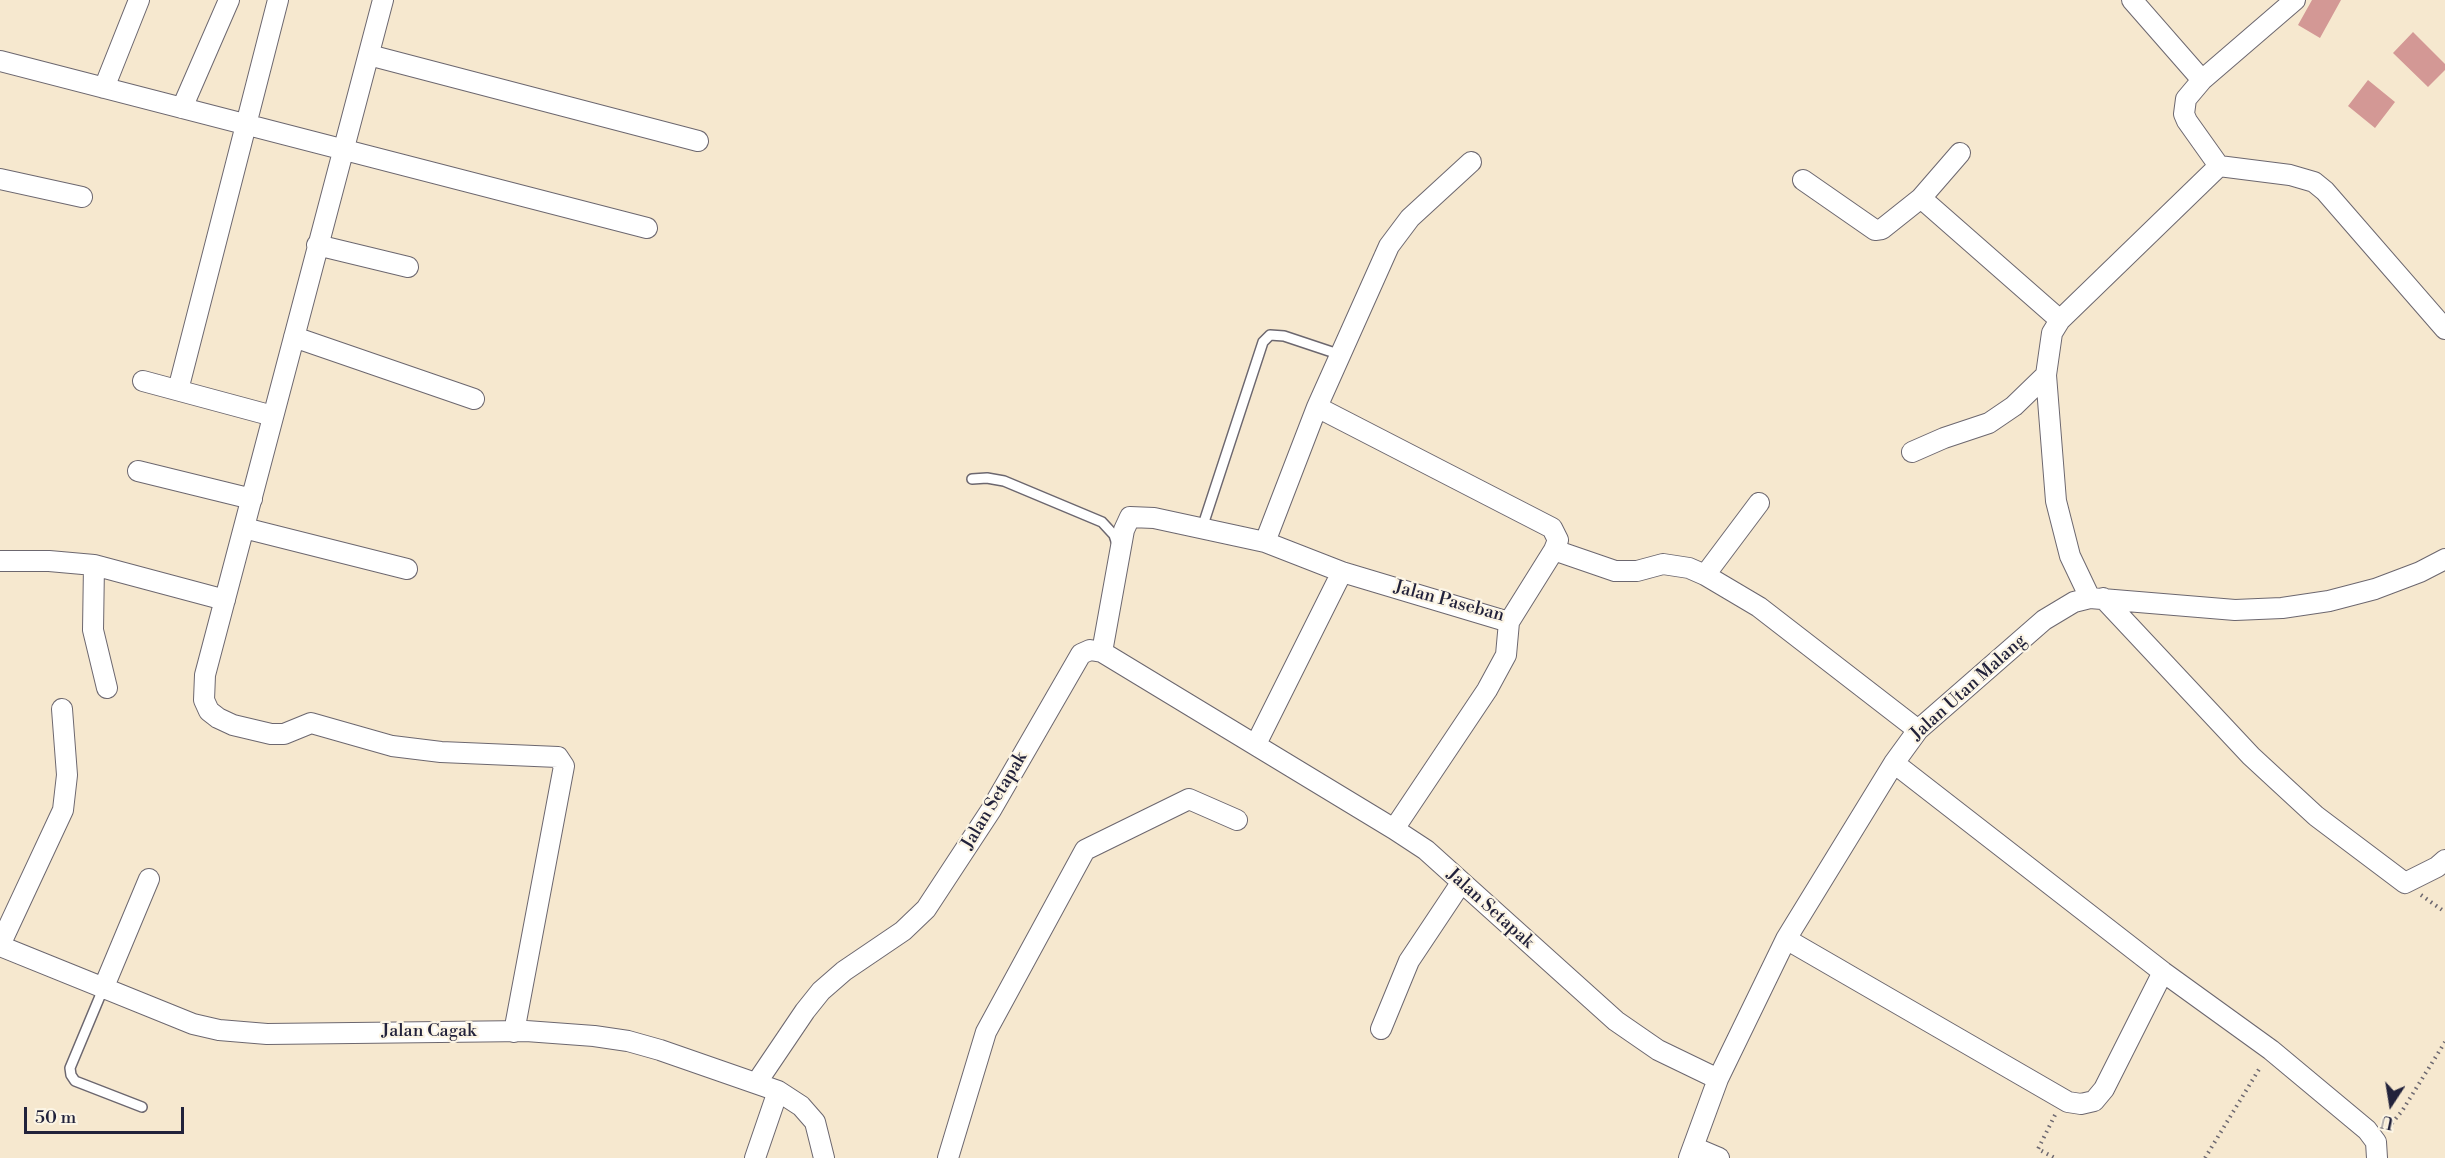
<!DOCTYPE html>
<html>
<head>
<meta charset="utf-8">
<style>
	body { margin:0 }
	#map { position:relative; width:2445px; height:1158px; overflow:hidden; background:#f6e8cf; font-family:"Libre Bodoni",serif }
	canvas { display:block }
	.north { position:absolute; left:2361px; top:1074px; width:60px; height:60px; -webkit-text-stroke:4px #fcf5e5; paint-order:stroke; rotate:192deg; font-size:16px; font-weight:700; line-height:24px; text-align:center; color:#22223b }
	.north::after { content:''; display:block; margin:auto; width:21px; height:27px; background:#22223b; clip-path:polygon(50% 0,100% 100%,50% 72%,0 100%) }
	.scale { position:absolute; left:24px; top:1107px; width:160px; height:27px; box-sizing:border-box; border:3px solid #22223b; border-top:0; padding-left:8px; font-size:18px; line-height:21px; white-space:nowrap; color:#22223b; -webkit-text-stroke:4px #fcf5e5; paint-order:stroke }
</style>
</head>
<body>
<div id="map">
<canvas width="2445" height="1158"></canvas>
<div class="north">U</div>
<div class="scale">50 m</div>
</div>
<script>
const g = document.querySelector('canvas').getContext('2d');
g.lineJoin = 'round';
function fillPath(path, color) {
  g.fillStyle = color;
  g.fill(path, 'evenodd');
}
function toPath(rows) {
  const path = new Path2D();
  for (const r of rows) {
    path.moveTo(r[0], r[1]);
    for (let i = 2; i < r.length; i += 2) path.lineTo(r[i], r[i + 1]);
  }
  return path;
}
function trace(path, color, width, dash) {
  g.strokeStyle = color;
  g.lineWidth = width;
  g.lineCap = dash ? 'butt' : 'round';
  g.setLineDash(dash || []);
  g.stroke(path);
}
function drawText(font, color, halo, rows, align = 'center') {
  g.font = font + ' "Libre Bodoni",serif';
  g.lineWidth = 4.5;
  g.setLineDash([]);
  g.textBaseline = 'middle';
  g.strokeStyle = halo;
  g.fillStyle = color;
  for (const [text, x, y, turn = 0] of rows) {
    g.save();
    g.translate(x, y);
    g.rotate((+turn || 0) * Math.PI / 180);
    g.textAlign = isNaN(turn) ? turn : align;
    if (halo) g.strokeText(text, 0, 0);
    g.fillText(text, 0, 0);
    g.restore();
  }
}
const building = toPath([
	[2312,0,2341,0,2320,38,2298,25],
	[2413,32,2445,64,2445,70,2428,87,2393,53],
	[2368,80,2395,102,2375,128,2348,106]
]);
const path = toPath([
	[2421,895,2445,912],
	[2055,1115,2038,1149,2055,1158],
	[2388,1128,2402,1111,2445,1042],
	[2205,1158,2261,1066]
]);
const service = toPath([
	[972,479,987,478,1004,481,1102,522,1114,535,1117,544],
	[1202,528,1263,342,1270,335,1284,336,1341,355],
	[103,989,70,1068,71,1075,75,1081,142,1107]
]);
const minor = toPath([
	[383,0,205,675,204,700,209,711,218,718,233,725,271,734,284,734,311,723,392,746,441,752,558,757,564,766,514,1032],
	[2132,0,2202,80],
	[369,55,698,141],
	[0,61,647,228],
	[104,88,139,0],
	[182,108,229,0],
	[2219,166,2187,121,2184,114,2186,99,2202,80,2295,0],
	[0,179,82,197],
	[1803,180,1875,230,1882,229,1921,198,2060,320],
	[1921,198,1960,153],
	[317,245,408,267],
	[294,337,474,399],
	[143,381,273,416],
	[178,390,278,0],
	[1317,407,1552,528,1558,540,1554,550],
	[1912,452,1944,438,1989,423,2014,406,2046,375],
	[138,471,252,499],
	[244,528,407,569],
	[1265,542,1317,407,1389,246,1410,218,1471,162],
	[0,561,49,561,94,565,225,600],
	[94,565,93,630,107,688],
	[1705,575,1759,607,1918,730],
	[2090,598,2070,556,2056,501,2046,375,2052,333,2060,320,2219,166,2290,175,2314,182,2325,191,2445,329],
	[2103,598,2251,756,2316,816,2405,883,2437,867,2445,860],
	[1102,652,1124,530,1130,517,1154,518,1265,542,1342,572,1509,622,1554,550,1615,571,1637,571,1663,564,1689,568,1705,575,1759,503],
	[1256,744,1342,572],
	[1894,763,2163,972,2271,1050,2367,1130,2376,1142,2377,1158],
	[1394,829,1487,690,1506,655,1509,622],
	[1786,939,2068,1102,2081,1104,2094,1101,2104,1089,2163,972],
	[0,945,63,810,67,775,62,709],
	[0,946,193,1024,219,1030,267,1034,526,1031,594,1036,628,1041,660,1050,778,1091,801,1106,815,1122,824,1158],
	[103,989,149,879],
	[1381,1029,1409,961,1461,883],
	[757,1082,805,1011,821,991,844,971,903,931,926,909,991,810,1081,654,1090,650,1102,652,1394,829,1426,850,1616,1021,1658,1050,1718,1079],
	[1693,1147,1719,1158],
	[755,1158,778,1091],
	[948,1158,986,1032,1085,850,1189,799,1237,820],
	[1689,1158,1718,1079,1786,939,1894,763,1918,730,2044,620,2074,602,2090,598,2235,610,2282,608,2329,601,2375,589,2420,572,2445,559]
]);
const streetNames = [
	["Jalan Paseban",1449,602,15],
	["Jalan Utan Malang",1969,688,-42],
	["Jalan Setapak",995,801,-59],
	["Jalan Setapak",1490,909,42],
	["Jalan Cagak",429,1032]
];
fillPath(building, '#d39895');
trace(service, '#6c676f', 12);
trace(minor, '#6c676f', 22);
trace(path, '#6c676f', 4, [1.5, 4.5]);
trace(service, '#fff', 9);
trace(minor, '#fff', 20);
drawText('18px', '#22223b', '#fcf5e5', streetNames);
</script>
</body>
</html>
